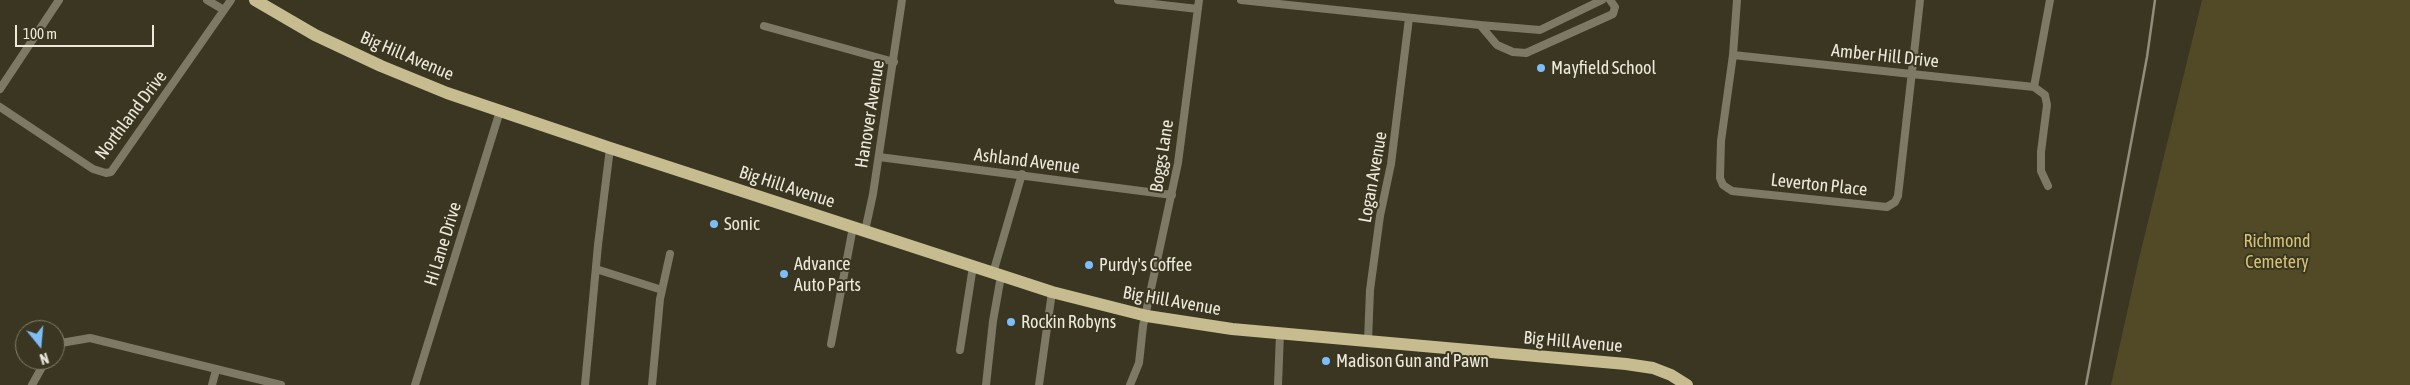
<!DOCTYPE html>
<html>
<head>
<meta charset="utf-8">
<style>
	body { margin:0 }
	#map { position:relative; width:2410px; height:385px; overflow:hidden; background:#3a3621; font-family:"Asap Condensed",sans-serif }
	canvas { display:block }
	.north { position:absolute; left:15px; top:320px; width:50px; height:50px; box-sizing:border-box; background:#3a3621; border:1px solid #817e6c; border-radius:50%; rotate:163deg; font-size:14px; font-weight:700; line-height:20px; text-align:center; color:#ece9dc }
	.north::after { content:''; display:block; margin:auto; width:18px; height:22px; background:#7cbef9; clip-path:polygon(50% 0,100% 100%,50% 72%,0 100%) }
	.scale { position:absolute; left:15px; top:25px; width:139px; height:22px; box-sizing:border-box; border:2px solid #ece9dc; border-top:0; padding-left:6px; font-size:15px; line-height:18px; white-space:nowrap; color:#ece9dc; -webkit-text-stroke:4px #3a3621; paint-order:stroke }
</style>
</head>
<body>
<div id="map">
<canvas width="2410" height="385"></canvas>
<div class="north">N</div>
<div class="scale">100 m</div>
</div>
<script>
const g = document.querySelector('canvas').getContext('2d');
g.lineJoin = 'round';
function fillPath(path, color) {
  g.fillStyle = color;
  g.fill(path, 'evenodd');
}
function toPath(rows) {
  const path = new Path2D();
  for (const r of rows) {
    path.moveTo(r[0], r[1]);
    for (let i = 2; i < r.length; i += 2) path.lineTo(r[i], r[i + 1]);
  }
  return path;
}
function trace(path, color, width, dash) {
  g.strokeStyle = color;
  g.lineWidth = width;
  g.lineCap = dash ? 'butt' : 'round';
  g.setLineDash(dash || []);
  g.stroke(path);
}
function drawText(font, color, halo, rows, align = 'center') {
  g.font = font + ' "Asap Condensed",sans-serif';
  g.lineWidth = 4;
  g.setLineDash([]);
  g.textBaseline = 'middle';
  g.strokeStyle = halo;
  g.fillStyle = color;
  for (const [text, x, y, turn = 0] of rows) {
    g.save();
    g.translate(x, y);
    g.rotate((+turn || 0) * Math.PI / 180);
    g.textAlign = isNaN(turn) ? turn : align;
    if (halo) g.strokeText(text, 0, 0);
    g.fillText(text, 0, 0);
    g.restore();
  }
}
const green = toPath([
	[2202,0,2410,0,2410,385,2111,385,2138,263]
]);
const street = toPath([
	[207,0,224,10],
	[1118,0,1198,9],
	[1241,0,1480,25],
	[1602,0,1540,30,1480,25,1497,45,1513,52,1526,53,1613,14,1615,7,1610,0],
	[1737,0,1733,55,1721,141,1720,178,1723,185,1732,191,1887,207,1895,202,1898,196,1920,0],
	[764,26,894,62],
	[1733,55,2034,87,2045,95,2047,105,2041,152,2041,171,2048,186],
	[2034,87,2050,0],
	[0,89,59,0],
	[0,107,93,169,106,173,111,172,231,0],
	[879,157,1172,195],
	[865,231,873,194,902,0],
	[596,269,662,290],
	[993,273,1022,174],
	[1368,341,1370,290,1380,216,1391,164,1409,18],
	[55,344,90,338,281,385],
	[831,344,853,227],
	[960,350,973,266],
	[32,385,46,360],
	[212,385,216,370],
	[415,385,500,111],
	[585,385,598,245,610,148],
	[652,385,660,299,670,254],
	[986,385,993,321,1001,276],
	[1039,385,1052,292],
	[1130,385,1139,363,1143,326,1178,163,1199,0],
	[1278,385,1280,333]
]);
const primary = toPath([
	[255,0,315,35,381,66,447,93,610,148,1052,292,1147,316,1232,329,1626,364,1653,368,1671,375,1687,385]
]);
const rail = toPath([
	[2086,385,2147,57,2155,0]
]);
const markers = [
	[1541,68,5,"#7cbef9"],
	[714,224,5,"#7cbef9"],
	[1089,265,5,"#7cbef9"],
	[784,274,5,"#7cbef9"],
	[1011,322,5,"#7cbef9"],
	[1326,361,5,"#7cbef9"]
];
const streetNames = [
	["Big Hill Avenue",407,56,23],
	["Amber Hill Drive",1885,56,6],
	["Hanover Avenue",870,114,-81],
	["Northland Drive",131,115,-53],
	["Boggs Lane",1162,156,-81],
	["Ashland Avenue",1027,161,7],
	["Logan Avenue",1373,177,-80],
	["Leverton Place",1819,185,6],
	["Big Hill Avenue",787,187,18],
	["Hi Lane Drive",443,244,-73],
	["Big Hill Avenue",1172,301,10],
	["Big Hill Avenue",1573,342,5]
];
const poiNames = [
	["Mayfield School",1551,68],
	["Sonic",724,224],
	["Advance",794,264],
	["Auto Parts",794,285],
	["Purdy's Coffee",1099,265],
	["Rockin Robyns",1021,322],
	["Madison Gun and Pawn",1336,361]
];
const parkNames = [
	["Richmond",2277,241],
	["Cemetery",2277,262]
];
fillPath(green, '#524a27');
trace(street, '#7e7964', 8);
trace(primary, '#c6bc8f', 12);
trace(rail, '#908d7c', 2.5);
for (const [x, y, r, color] of markers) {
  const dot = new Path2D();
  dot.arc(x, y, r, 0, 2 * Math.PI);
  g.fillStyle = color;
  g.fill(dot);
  trace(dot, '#3a3621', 2);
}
drawText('18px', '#ece9dc', '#3a3621', streetNames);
drawText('18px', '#ece9dc', '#3a3621', poiNames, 'left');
drawText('18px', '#d5c373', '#3a3621', parkNames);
</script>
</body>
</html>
